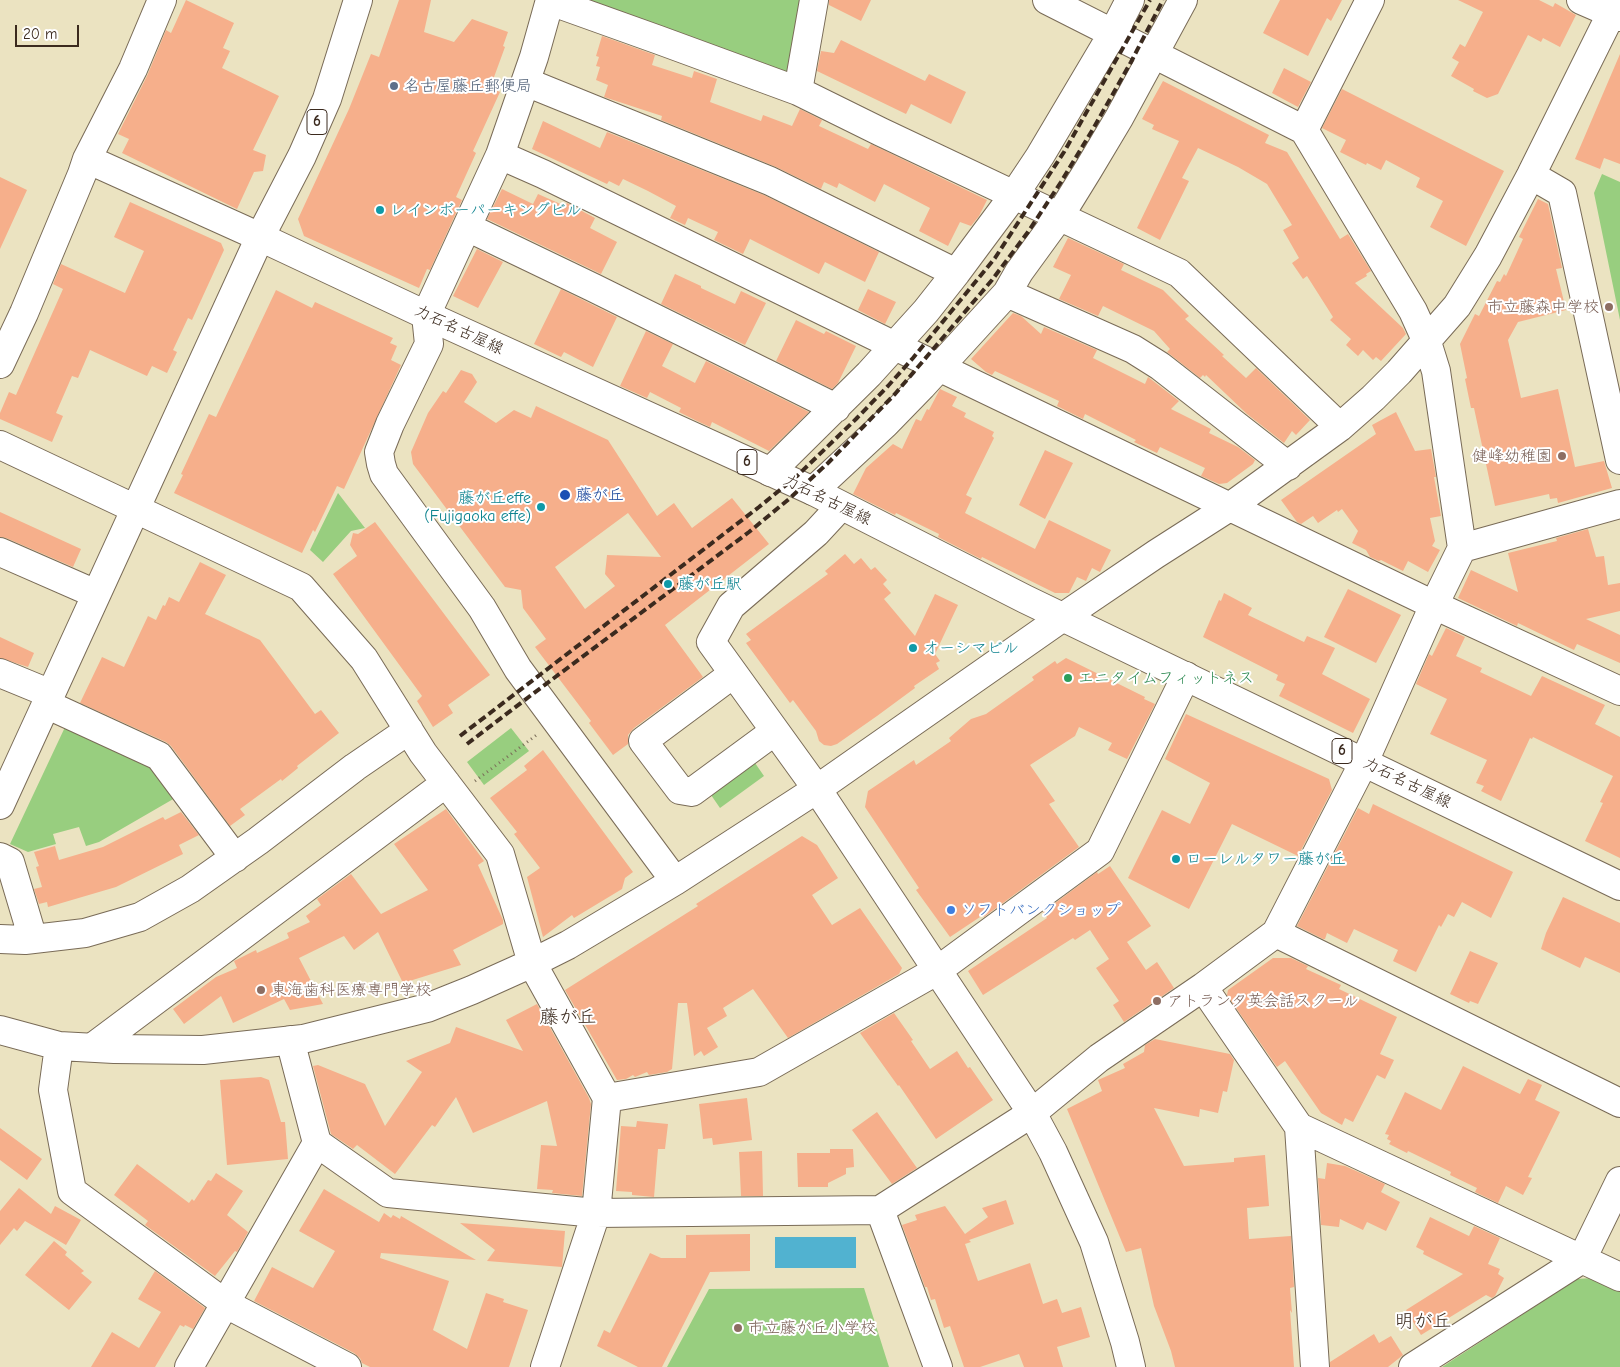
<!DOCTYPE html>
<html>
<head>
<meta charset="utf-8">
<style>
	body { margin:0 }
	#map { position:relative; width:1620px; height:1367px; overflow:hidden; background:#ebe3c1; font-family:"Comic Neue",sans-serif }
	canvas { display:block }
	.scale { position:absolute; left:15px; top:25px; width:64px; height:22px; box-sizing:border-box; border:2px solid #3b2a1e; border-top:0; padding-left:6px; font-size:15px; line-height:18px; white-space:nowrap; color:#3b2a1e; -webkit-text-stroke:4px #fff; paint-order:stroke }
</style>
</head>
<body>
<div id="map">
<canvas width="1620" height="1367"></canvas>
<div class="scale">20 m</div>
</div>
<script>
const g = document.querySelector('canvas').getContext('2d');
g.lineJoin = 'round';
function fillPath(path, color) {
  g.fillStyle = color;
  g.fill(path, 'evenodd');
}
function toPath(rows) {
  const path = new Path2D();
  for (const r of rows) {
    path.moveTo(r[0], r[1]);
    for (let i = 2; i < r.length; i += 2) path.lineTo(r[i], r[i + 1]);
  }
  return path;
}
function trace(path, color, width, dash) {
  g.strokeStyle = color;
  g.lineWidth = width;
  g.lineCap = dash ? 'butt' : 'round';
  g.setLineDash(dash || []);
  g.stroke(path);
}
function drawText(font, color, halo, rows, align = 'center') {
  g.font = font + ' "Comic Neue","Klee One",sans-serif';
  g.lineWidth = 4;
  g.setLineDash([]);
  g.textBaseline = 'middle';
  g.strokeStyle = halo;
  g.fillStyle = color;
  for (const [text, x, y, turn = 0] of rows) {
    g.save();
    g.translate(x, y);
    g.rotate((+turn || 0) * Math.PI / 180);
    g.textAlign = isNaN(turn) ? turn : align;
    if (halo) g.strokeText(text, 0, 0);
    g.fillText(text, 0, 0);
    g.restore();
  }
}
const green = toPath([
	[582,0,807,0,791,73,784,77],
	[1602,174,1620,182,1620,320,1594,193],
	[338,493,365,528,351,531,323,562,310,550],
	[66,725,150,764,175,798,99,842,86,846,79,827,53,834,56,844,28,852,10,844],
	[511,728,529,751,484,785,467,762],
	[755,763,764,776,720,808,711,795],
	[1592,1278,1620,1291,1620,1367,1442,1367,1577,1279],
	[864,1288,889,1367,667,1367,709,1289]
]);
const water = toPath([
	[775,1237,856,1237,856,1268,775,1268]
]);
const building = toPath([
	[186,0,234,23,223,48,230,51,222,68,279,96,253,150,266,155,263,171,254,172,237,209,122,153,129,139,118,134,147,76,166,30,171,33],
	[399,0,431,0,424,32,454,42,472,19,508,32,503,46,505,47,490,88,500,92,473,151,476,153,456,197,462,200,430,270,427,269,419,288,304,236,298,219,349,109,371,54,379,57],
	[829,0,871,0,861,21,829,5],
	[1280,0,1342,0,1331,21,1327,18,1308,56,1263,33],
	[1458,0,1539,0,1553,7,1555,3,1576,15,1560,47,1543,38,1541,42,1528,35,1498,94,1487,98,1473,91,1474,89,1451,76,1459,62,1452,58,1460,44,1465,47,1483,12],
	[602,36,655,55,652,65,692,78,694,71,717,79,710,102,761,121,763,115,792,126,800,109,822,120,819,126,868,149,871,144,987,200,979,216,971,226,960,222,948,246,919,231,930,208,884,184,875,202,839,183,837,188,824,182,821,189,776,167,661,120,662,116,604,97,608,85,596,80,600,67,596,66,599,57,596,56],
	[841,40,925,81,929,74,966,92,951,124,911,104,906,114,817,71,821,51,834,53],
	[1620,54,1620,164,1604,158,1600,169,1575,159],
	[1284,68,1311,82,1298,107,1272,93],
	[1163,81,1269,135,1265,143,1287,152,1340,239,1348,234,1371,271,1366,274,1367,276,1355,283,1403,328,1406,334,1381,361,1376,357,1373,360,1363,350,1358,356,1346,345,1351,339,1330,320,1333,317,1307,276,1303,279,1292,263,1299,258,1283,230,1292,225,1267,184,1238,167,1198,148,1182,178,1189,181,1160,240,1137,228,1179,141,1152,129,1154,125,1142,119],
	[1342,89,1504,171,1466,246,1430,227,1443,201,1416,187,1420,178,1386,160,1381,170,1367,163,1366,165,1340,152,1346,140,1322,128],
	[543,121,600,148,607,132,764,195,879,252,865,282,825,262,819,274,750,239,743,254,714,240,718,232,688,218,685,225,670,218,676,206,648,191,623,179,619,186,609,181,607,184,532,149],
	[0,177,27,190,0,249],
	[502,189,533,204,538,194,565,206,567,203,595,218,590,228,617,242,601,274,487,219],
	[1538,199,1548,204,1562,268,1556,269,1566,310,1518,322,1508,340,1521,398,1558,389,1575,467,1604,461,1612,488,1558,503,1557,498,1550,499,1549,494,1495,506,1474,408,1471,408,1465,379,1467,378,1460,344,1475,314,1479,316,1497,281,1500,282,1504,274,1506,276,1523,239,1519,237],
	[130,202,221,243,224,250,192,320,188,318,173,350,177,352,167,373,152,366,147,376,90,350,78,378,72,376,56,413,63,416,52,442,0,419,0,413,9,392,16,395,63,289,53,284,61,264,125,293,144,251,114,237],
	[1068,238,1124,264,1121,270,1163,290,1189,316,1185,319,1224,355,1222,356,1246,378,1256,368,1310,420,1296,435,1292,431,1284,443,1247,414,1206,375,1205,377,1203,375,1200,378,1167,352,1170,349,1154,331,1103,306,1098,316,1059,299,1071,275,1053,267],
	[477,249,503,262,478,308,453,296],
	[675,274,701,286,701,288,735,304,741,291,766,303,745,345,661,304],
	[561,289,617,317,593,367,564,352,561,357,534,344],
	[868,289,896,302,885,324,858,310],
	[276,290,312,308,315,302,393,338,390,343,397,346,391,360,401,365,344,489,337,486,315,532,313,530,302,553,174,493,183,475,181,474,209,414,216,417],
	[1013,313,1021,316,1041,334,1044,327,1097,350,1093,358,1145,384,1148,377,1179,401,1171,409,1211,429,1209,433,1238,447,1255,460,1253,464,1227,483,1219,484,1201,476,1205,468,1160,447,1157,453,1134,442,1136,440,1085,414,1083,419,1057,406,1059,401,995,371,992,375,986,372,971,359],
	[796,320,824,334,826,331,856,346,838,383,832,389,776,361],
	[646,331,673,344,662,366,695,383,706,361,809,412,769,451,712,422,710,427,697,421,679,412,681,408,650,392,647,398,620,386],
	[461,370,472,374,477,382,464,402,496,423,514,410,531,418,536,406,608,440,657,516,674,503,692,528,732,498,769,544,665,625,703,677,634,728,628,735,628,744,613,755,589,723,591,721,535,647,546,639,523,608,521,590,505,587,413,464,411,452,428,413,443,391,446,393],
	[628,513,661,557,607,555,605,574,615,586,585,609,555,567],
	[940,389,957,397,952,406,966,413,964,417,994,432,992,436,994,438,966,495,972,498,965,513,1035,549,1049,520,1111,550,1100,572,1092,568,1086,581,1077,577,1069,593,1055,593,982,557,981,559,975,556,938,537,939,534,896,513,895,515,853,494,866,468,893,444,902,449,916,419,921,421,927,409,929,410],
	[1396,412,1415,451,1431,449,1436,477,1434,477,1441,516,1430,518,1435,541,1432,546,1440,550,1428,572,1408,561,1403,571,1381,560,1379,561,1370,557,1366,550,1352,543,1358,531,1342,509,1338,512,1337,510,1318,523,1313,516,1301,524,1297,522,1281,500,1376,434,1372,425],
	[1045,450,1073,463,1045,519,1019,505],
	[0,512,81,549,73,567,6,538,0,537],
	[375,522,490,675,448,705,453,713,433,727,417,701,422,696,333,574,357,556,350,545,353,533,358,534],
	[1588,529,1596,557,1604,556,1608,585,1620,583,1620,611,1586,619,1620,635,1620,663,1577,644,1574,650,1518,623,1517,626,1458,598,1471,570,1518,592,1508,553,1557,541,1556,538],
	[845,554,854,564,861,558,871,570,875,567,887,580,883,584,891,593,884,599,915,636,935,594,958,605,935,654,940,661,936,663,939,669,914,686,915,688,877,716,837,744,831,746,824,745,819,741,816,731,793,700,790,703,746,643,751,640,746,634,828,574,825,571],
	[200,562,226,575,205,614,260,640,315,714,321,710,339,733,297,766,298,768,282,781,281,779,240,809,245,815,230,826,171,746,166,742,80,703,102,657,124,667,148,616,156,620,163,605,165,606,169,597,179,602],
	[1348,589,1401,615,1376,663,1324,637],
	[1224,593,1252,608,1248,615,1304,642,1307,636,1335,648,1322,674,1370,699,1353,733,1279,696,1285,684,1276,680,1278,675,1203,637,1219,600,1221,601],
	[1446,628,1465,637,1456,656,1482,668,1480,672,1531,696,1542,676,1605,705,1595,724,1620,737,1620,858,1585,841,1603,803,1600,802,1613,776,1533,737,1532,739,1530,738,1501,801,1481,791,1484,786,1476,783,1487,760,1430,734,1447,699,1416,684,1429,654,1432,656],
	[0,637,34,653,28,667,0,658],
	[1066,658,1145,697,1144,699,1155,704,1127,759,1108,750,1112,743,1079,727,1075,736,1030,765,1055,801,1049,804,1079,847,988,914,984,917,983,915,950,937,916,890,919,888,865,807,868,791,914,760,916,765,951,741,949,738,971,719,986,714,1034,680,1032,677,1055,661,1057,664],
	[1186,714,1329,779,1332,790,1298,856,1232,824,1189,909,1128,878,1162,810,1190,824,1210,783,1165,759],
	[543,750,633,872,625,878,622,889,574,918,572,915,543,937,527,877,540,868,514,834,517,832,490,798,527,770,524,766],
	[1373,804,1513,872,1491,918,1462,902,1454,917,1448,914,1441,927,1439,925,1416,972,1393,961,1398,950,1354,929,1347,943,1327,933,1325,939,1323,939,1297,926,1358,808,1369,814],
	[446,809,484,861,478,865,503,920,503,924,453,950,461,965,403,983,378,932,354,950,344,936,299,958,323,1004,290,1010,284,999,233,1023,221,996,184,1024,173,1009,216,977,237,968,234,961,256,950,257,953,289,938,287,933,310,922,306,916,321,905,317,899,351,874,381,914,428,890,394,844],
	[181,812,199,835,179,845,183,854,116,887,48,907,47,902,39,904,34,889,42,887,36,867,39,866,34,852,55,846,59,860,103,847,163,817,165,820],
	[802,836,817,845,838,878,812,895,832,925,860,908,902,968,899,974,788,1038,753,989,723,1008,727,1016,707,1028,718,1047,704,1056,701,1051,694,1056,687,1003,678,1003,672,1069,667,1072,649,1075,647,1072,635,1077,633,1075,626,1079,617,1080,565,990,698,906,696,904],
	[1110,866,1151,926,1127,942,1146,970,1157,962,1174,988,1124,1022,1113,1005,1119,1001,1096,968,1109,959,1090,930,1075,940,1073,938,983,995,968,971,1047,918,1043,912,1097,872,1098,874],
	[1563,897,1620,923,1620,973,1585,957,1580,968,1541,949,1546,933],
	[1470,951,1498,963,1478,1004,1470,1001,1469,1003,1450,994],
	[1273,958,1291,958,1308,966,1306,969,1341,985,1339,989,1397,1017,1380,1054,1394,1060,1385,1079,1377,1075,1353,1122,1345,1118,1342,1125,1321,1113,1285,1061,1277,1067,1227,995,1228,990],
	[537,1004,589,1098,591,1104,582,1196,552,1193,553,1190,537,1189,541,1145,557,1146,547,1101,473,1133,456,1097,435,1127,432,1125,395,1174,357,1145,353,1149,331,1134,313,1066,318,1065,365,1084,385,1126,422,1072,406,1061,450,1043,456,1027,523,1051,506,1020],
	[894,1013,913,1040,911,1041,930,1069,957,1051,968,1068,970,1067,993,1100,936,1139,899,1085,898,1086,860,1033],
	[1155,1039,1230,1054,1234,1060,1227,1092,1223,1091,1218,1113,1200,1109,1199,1117,1154,1108,1184,1166,1234,1162,1234,1158,1265,1155,1269,1206,1247,1208,1249,1239,1291,1236,1294,1287,1290,1288,1292,1313,1290,1310,1294,1367,1175,1367,1171,1351,1154,1306,1141,1248,1126,1252,1067,1109,1102,1091,1098,1080,1125,1068,1123,1064,1144,1052,1145,1045],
	[1463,1066,1520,1094,1528,1079,1542,1085,1535,1100,1560,1112,1528,1177,1532,1178,1523,1195,1506,1186,1498,1203,1475,1192,1477,1188,1450,1175,1451,1172,1408,1151,1407,1153,1389,1144,1391,1141,1387,1139,1389,1135,1385,1134,1405,1092,1441,1110],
	[261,1077,269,1080,281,1122,285,1122,288,1159,227,1165,220,1080],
	[747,1098,752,1140,713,1145,712,1138,703,1139,699,1104],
	[877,1112,917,1168,892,1184,852,1130],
	[637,1121,668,1124,665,1149,658,1149,654,1197,632,1195,632,1192,616,1191,621,1126,636,1127],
	[0,1128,42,1159,27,1180,0,1160],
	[830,1149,853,1149,854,1167,846,1168,846,1174,828,1183,828,1187,798,1187,797,1153,830,1153],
	[762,1151,763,1196,741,1196,739,1152],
	[1327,1163,1345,1166,1385,1184,1381,1192,1400,1202,1386,1231,1367,1222,1363,1230,1340,1219,1339,1227,1321,1225,1318,1178,1325,1179],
	[137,1164,189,1203,192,1199,194,1201,208,1180,211,1181,216,1173,243,1191,227,1215,248,1232,237,1252,235,1251,215,1276,145,1225,148,1221,114,1195],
	[19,1188,51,1214,55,1206,81,1220,66,1245,25,1221,17,1231,14,1228,0,1245,0,1211],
	[324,1189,379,1222,384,1213,391,1218,393,1215,400,1219,401,1216,476,1260,381,1253,380,1258,449,1281,433,1330,467,1349,486,1293,504,1299,503,1302,528,1310,509,1367,370,1367,362,1363,360,1358,354,1353,254,1301,272,1267,313,1288,335,1251,299,1231],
	[1006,1200,1014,1224,969,1240,971,1242,965,1244,978,1281,1030,1263,1043,1304,1057,1299,1062,1313,1081,1307,1090,1337,1057,1347,1063,1367,1024,1367,1019,1354,980,1367,964,1367,950,1326,944,1328,935,1299,931,1300,927,1287,925,1287,902,1225,917,1220,915,1215,945,1206,965,1234,988,1217,982,1208],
	[1430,1217,1469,1236,1474,1226,1500,1238,1488,1264,1500,1269,1498,1274,1504,1278,1495,1296,1492,1298,1486,1295,1421,1335,1406,1310,1463,1274,1423,1254,1424,1251,1416,1247],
	[460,1223,565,1231,562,1267,487,1261,495,1250],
	[750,1234,750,1271,710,1272,662,1367,638,1367,597,1346,604,1330,610,1333,650,1253,661,1258,686,1258,686,1235],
	[54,1241,67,1252,65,1255,84,1271,81,1273,92,1282,69,1310,25,1275],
	[155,1271,205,1308,193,1329,185,1325,184,1327,180,1325,155,1367,91,1367,112,1332,139,1348,161,1312,138,1299],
	[1374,1334,1379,1343,1391,1336,1403,1355,1388,1367,1330,1367,1330,1362]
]);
const path = toPath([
	[475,781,538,734]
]);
const minor = toPath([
	[550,0,534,57,500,155,426,315,429,344,390,424,379,452,381,464,384,474,482,608,518,669,675,881],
	[1581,0,1620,17],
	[550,1,659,40,798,91,881,132,1179,273,1340,427],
	[526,82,770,181,956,273],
	[798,91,814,0],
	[1304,130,1370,0],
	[500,155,543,174,895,346,1434,605,1620,691],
	[1531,175,1562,193,1620,460],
	[467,227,594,288,836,408],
	[1007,293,1133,349,1160,366,1288,466],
	[0,364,24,313,82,174,87,159,133,69,162,0],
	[0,445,301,587,364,659,423,753,500,854,532,963,607,1098,596,1213,545,1367],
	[770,472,869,374,926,311,956,273,1014,195,1040,156,1113,33,1130,0],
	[813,491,885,424,922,386,1007,293,1019,272,1059,217,1088,170,1119,118,1183,0],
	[841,506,816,533,731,606,711,642,817,789,1032,1113,1053,1152,1094,1242,1125,1342,1131,1367],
	[1462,548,1620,504],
	[0,552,96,594],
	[0,673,51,694],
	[733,674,643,741,680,790,692,792,775,731],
	[46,704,159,756,235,858],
	[0,805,260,237,87,159],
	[0,857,10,862,33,939],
	[1276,933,1620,1103],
	[0,939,25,940,85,933,140,917,190,889,258,841,355,767,409,730],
	[1203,987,1299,1127,1620,1277],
	[0,1030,59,1046,114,1049,203,1050,303,1039,427,1008,472,990,532,963,568,945,675,881,817,789,1063,617,1156,554,1231,506,1340,427,1373,398,1399,372,1457,306,1488,256,1531,175,1618,0],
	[290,1040,317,1143,388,1193,596,1213,880,1210,1032,1113,1099,1058,1203,987,1276,933,1364,762,1434,605,1462,548,1436,371,1427,342,1413,311,1304,130,1047,0],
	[59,1046,53,1090,72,1191,226,1304,347,1367],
	[93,1047,446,783],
	[607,1098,759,1072,938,970,1100,851,1186,676],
	[1299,1127,1315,1367],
	[880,1210,938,1367],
	[189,1367,317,1143],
	[1413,1367,1582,1259,1620,1181]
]);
const major = toPath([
	[358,0,327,99,302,156,260,237,426,315,813,491,1025,599,1620,886]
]);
const rail = toPath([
	[460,736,759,507,797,476,856,419,888,386,913,358,995,258,1064,152,1150,0],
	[467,744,530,696,749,532,789,499,828,463,895,394,992,280,1028,232,1061,182,1093,129,1131,62,1163,0]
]);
const markers = [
	[394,86,5,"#5c6f8a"],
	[380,210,5,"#0f9aa8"],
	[1609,307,5,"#8d6e63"],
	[1562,456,5,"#8d6e63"],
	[565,495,6,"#1a4fb4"],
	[541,507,5,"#0f9aa8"],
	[668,584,5,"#0f9aa8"],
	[913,648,5,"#0f9aa8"],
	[1068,678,5,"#2e9e5b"],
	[1176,859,5,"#0f9aa8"],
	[951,910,5,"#3f7fe0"],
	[261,990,5,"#8d6e63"],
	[1157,1001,5,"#8d6e63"],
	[738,1328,5,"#8d6e63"]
];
const shields = [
	[317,122,20],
	[747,462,20],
	[1342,751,20]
];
const shieldNames = [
	["6",317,122],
	["6",747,462],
	["6",1342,751]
];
const serviceNames = [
	["名古屋藤丘郵便局",404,86]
];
const cultureNames = [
	["レインボーパーキングビル",390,210],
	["藤が丘effe",531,498,"right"],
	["(Fujigaoka effe)",531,516,"right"],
	["藤が丘駅",678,584],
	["オーシマビル",923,648],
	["ローレルタワー藤が丘",1186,859]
];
const educationNames = [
	["市立藤森中学校",1599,307,"right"],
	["健峰幼稚園",1552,456,"right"],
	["東海歯科医療専門学校",271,990],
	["アトランタ英会話スクール",1167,1001],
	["市立藤が丘小学校",748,1328]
];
const streetNames = [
	["力石名古屋線",459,330,25],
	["力石名古屋線",827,500,26],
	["力石名古屋線",1407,783,26]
];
const transitNames = [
	["藤が丘",576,495]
];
const leisureNames = [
	["エニタイムフィットネス",1078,678]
];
const shopNames = [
	["ソフトバンクショップ",961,910]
];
const quarterNames = [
	["藤が丘",568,1018],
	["明が丘",1423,1322]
];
fillPath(green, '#98ce7f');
fillPath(water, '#51b2d0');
fillPath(building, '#f6af8b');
trace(minor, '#796b57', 30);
trace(major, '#796b57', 30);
trace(path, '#796b57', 3, [1, 4]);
trace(minor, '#fff', 28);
trace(major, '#fff', 28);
trace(rail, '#3b2a1e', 4, [8, 4]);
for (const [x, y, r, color] of markers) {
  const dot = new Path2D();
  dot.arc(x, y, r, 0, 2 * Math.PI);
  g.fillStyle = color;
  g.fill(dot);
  trace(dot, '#fff', 2);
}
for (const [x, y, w] of shields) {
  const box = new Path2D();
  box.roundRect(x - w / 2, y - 12.5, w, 25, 4);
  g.fillStyle = '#fff';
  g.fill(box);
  trace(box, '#3b2a1e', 1);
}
drawText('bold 15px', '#3b2a1e', null, shieldNames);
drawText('16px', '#4e5e75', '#fff', serviceNames, 'left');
drawText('16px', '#0d838f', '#fff', cultureNames, 'left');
drawText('16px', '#785e54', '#fff', educationNames, 'left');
drawText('16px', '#3b2a1e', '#fff', streetNames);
drawText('16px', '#164399', '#fff', transitNames, 'left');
drawText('16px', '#27864d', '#fff', leisureNames, 'left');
drawText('16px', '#366cbe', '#fff', shopNames, 'left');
drawText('19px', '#3b2a1e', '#fff', quarterNames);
</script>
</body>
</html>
